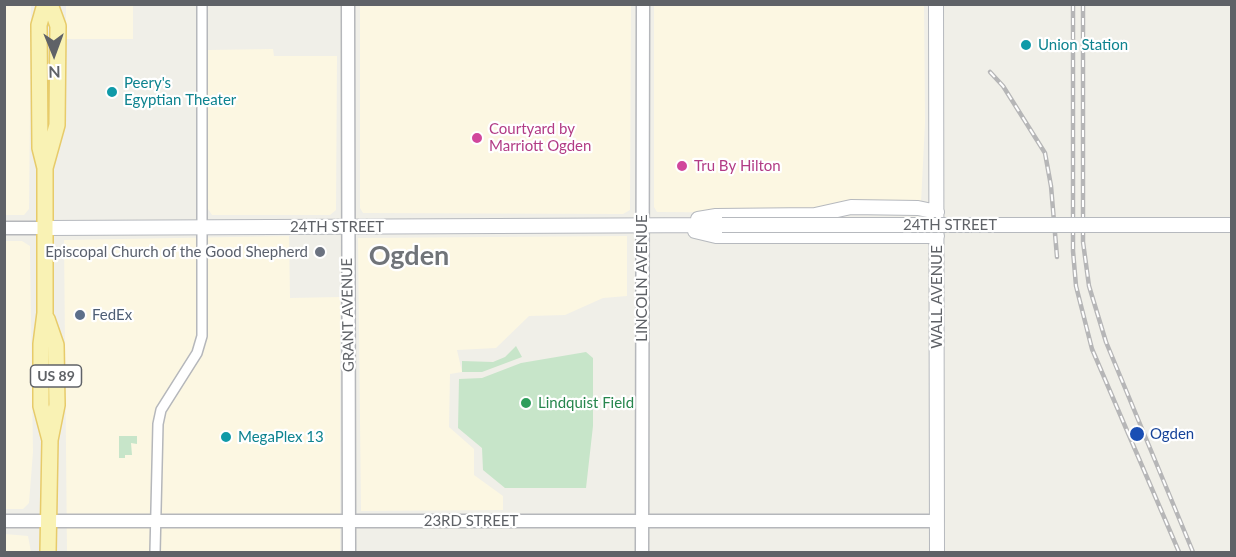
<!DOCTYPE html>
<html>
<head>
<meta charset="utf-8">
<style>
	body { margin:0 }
	#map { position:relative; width:1236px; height:557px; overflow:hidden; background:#f0efe8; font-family:Lato,sans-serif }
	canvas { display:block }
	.frame { position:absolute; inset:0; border:6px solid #5f6267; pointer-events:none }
	.north { position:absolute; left:24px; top:24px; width:60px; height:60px; -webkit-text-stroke:4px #fff; paint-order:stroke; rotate:179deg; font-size:16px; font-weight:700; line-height:24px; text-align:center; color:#5f6267 }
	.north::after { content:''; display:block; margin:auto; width:21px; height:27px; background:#5f6267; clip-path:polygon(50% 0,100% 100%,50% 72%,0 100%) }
</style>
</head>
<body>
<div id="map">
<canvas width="1236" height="557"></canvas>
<div class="frame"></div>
<div class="north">N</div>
</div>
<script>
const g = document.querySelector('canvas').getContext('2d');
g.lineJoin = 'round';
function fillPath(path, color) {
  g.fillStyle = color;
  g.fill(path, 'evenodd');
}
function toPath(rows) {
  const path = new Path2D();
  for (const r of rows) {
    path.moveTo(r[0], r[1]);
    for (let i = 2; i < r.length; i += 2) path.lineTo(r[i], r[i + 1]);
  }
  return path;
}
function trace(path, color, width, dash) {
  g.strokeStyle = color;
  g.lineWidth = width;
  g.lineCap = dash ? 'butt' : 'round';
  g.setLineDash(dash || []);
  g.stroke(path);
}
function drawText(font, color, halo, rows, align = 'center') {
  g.font = font + ' Lato,sans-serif';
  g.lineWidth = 4.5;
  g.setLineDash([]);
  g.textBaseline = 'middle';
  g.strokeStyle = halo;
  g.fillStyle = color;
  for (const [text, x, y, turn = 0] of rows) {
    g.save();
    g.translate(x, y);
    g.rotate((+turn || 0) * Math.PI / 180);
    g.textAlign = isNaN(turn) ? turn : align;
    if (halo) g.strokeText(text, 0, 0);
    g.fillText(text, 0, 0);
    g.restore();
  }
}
const commercial = toPath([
	[4,5,31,5,29,209,24,215,5,215],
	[66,5,133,5,133,39,66,39],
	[360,5,631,5,630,210,623,214,363,213,360,208],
	[654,5,924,5,925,123,921,203,808,213,657,212,654,207],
	[273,49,274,56,337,56,336,210,330,215,212,215,208,209,208,50],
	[289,236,290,298,340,297,340,552,67,552,64,240],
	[627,236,627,296,603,298,565,315,529,316,496,348,457,350,462,372,450,374,449,427,474,449,474,475,503,496,503,510,361,511,358,238],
	[5,241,22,241,30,246,30,250,33,452,29,503,23,509,5,509],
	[5,534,28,536,31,552,5,552]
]);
const green = toPath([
	[516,346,522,357,482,372,462,372,462,361,493,362,505,357],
	[586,352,593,358,593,426,586,488,505,488,483,470,482,448,458,428,459,379,482,378,521,363],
	[119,436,137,436,137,444,131,443,132,455,125,455,125,458,119,458]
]);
const minor = toPath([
	[155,552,158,424,161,410,197,353,202,336,202,4]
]);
const tertiary = toPath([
	[348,4,349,552],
	[4,228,46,228],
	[4,521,937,521],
	[642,552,643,4]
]);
const secondary = toPath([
	[936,4,937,552],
	[698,219,716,216,815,215,851,207,918,208,937,212],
	[46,228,722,225],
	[695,231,716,236,937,236]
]);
const primary = toPath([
	[45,4,39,25,40,148,45,168,45,313,41,344,41,406,50,440],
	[45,168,57,125,58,26,50,4],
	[47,319,56,345,57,405,50,440,48,552]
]);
const rail = toPath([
	[1073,4,1073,251,1076,286,1092,349,1179,552],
	[1083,4,1083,242,1089,286,1106,342,1193,552],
	[990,72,1003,86,1045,153,1051,186,1057,257]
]);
const secondaryBridge = toPath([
	[722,225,1232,225]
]);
const markers = [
	[1026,45,6,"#0f9aa8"],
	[112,92,6,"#0f9aa8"],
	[477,138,6,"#d1479c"],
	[682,166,6,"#d1479c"],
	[320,252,6,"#6b7280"],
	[80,315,6,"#5c6f8a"],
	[526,403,6,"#2e9e5b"],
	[1137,434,8,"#1a4fb4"],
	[226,437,6,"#0f9aa8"]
];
const shields = [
	[56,376,51]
];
const shieldNames = [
	["US 89",56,376]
];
const cultureNames = [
	["Union Station",1038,45],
	["Peery's",124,83],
	["Egyptian Theater",124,100],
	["MegaPlex 13",238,437]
];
const hotelNames = [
	["Courtyard by",489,129],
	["Marriott Ogden",489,146],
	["Tru By Hilton",694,166]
];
const streetNames = [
	["24TH STREET",950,225],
	["24TH STREET",337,227],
	["LINCOLN AVENUE",642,278,-90],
	["WALL AVENUE",937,297,-90],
	["GRANT AVENUE",348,315,-91],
	["23RD STREET",471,521]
];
const worshipNames = [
	["Episcopal Church of the Good Shepherd",308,252]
];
const serviceNames = [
	["FedEx",92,315]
];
const leisureNames = [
	["Lindquist Field",538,403]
];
const transitNames = [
	["Ogden",1150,434]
];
const townNames = [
	["Ogden",409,256]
];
fillPath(commercial, '#fcf7e2');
fillPath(green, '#c7e5c9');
trace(minor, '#b5b7bb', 12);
trace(tertiary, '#b5b7bb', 15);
trace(secondary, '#b6b9be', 16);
trace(primary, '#e7cb6a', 18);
trace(minor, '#fff', 9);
trace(tertiary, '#fff', 12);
trace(secondary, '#fff', 14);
trace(primary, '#f9f2b4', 15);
trace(rail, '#b6b6b7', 4.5);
trace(rail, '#fff', 2, [7]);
trace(secondaryBridge, '#b6b9be', 16, []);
trace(secondaryBridge, '#fff', 14);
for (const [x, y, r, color] of markers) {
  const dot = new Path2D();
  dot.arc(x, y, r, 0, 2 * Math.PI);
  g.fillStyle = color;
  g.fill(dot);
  trace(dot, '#fff', 2);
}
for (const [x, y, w] of shields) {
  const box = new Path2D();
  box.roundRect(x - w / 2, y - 11, w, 22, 4.5);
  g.fillStyle = '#fff';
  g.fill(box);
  trace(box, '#5f6267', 1.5);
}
drawText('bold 14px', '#5f6267', null, shieldNames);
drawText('15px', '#0d838f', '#fff', cultureNames, 'left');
drawText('15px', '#b23c85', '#fff', hotelNames, 'left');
drawText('15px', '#5f6267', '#fff', streetNames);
drawText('15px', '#5b616d', '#fff', worshipNames, 'right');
drawText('15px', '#4e5e75', '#fff', serviceNames, 'left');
drawText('15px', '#27864d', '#fff', leisureNames, 'left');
drawText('15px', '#164399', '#fff', transitNames, 'left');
drawText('bold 27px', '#707479', '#fff', townNames);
</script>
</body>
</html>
